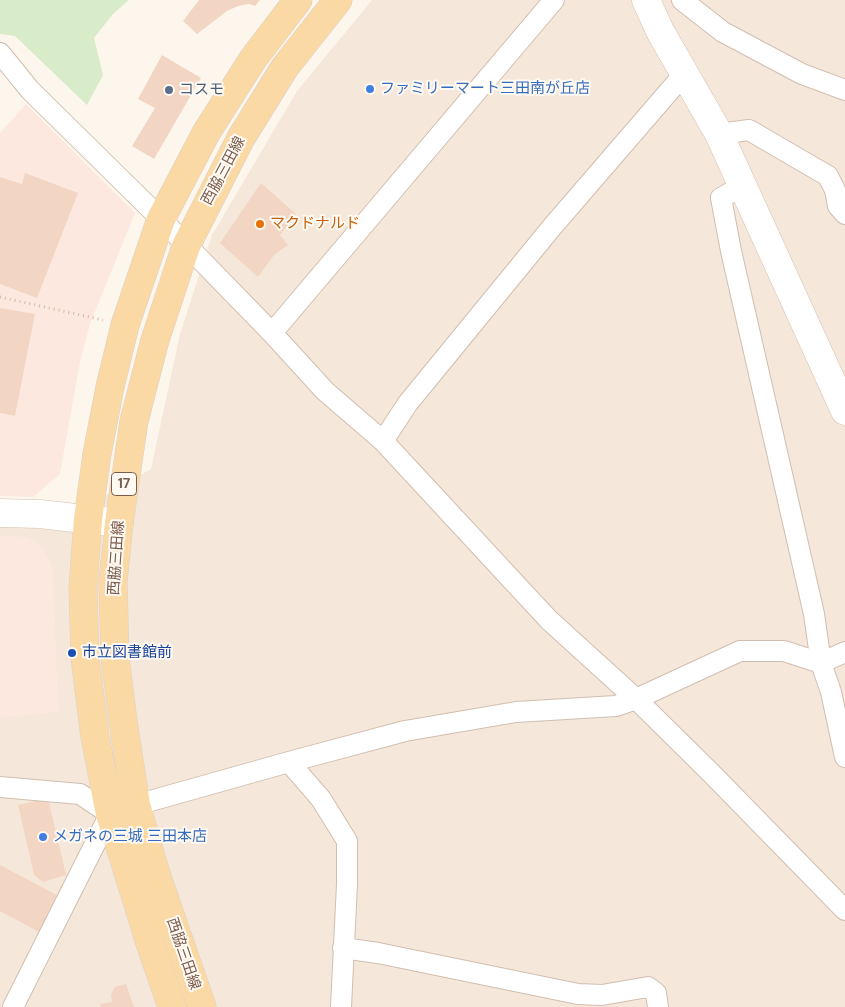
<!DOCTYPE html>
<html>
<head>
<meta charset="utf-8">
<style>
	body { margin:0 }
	canvas { display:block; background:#fdf6ec }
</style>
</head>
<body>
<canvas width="845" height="1007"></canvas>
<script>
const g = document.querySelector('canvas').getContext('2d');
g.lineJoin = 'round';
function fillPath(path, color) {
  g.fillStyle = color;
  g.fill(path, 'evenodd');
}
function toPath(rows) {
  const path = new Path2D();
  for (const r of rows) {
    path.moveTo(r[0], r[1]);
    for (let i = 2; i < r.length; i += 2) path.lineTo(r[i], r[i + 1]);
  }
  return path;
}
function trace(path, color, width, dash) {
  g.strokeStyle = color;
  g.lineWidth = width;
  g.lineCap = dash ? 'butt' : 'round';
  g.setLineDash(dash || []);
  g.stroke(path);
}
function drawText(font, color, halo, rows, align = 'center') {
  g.font = font + ' "DM Sans","Noto Sans JP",sans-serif';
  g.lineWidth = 4;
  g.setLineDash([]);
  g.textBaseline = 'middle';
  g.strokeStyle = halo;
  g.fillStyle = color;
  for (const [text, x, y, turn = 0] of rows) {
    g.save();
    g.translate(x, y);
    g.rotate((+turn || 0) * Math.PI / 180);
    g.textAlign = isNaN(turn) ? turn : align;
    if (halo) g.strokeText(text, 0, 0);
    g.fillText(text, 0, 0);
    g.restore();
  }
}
const residential = toPath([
	[372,0,845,0,845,1007,0,1007,0,525,47,529,151,469,180,334,212,235,297,91]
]);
const commercial = toPath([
	[26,104,135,213,90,324,80,362,60,474,33,497,0,496,0,133],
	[0,536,27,537,43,549,53,570,58,712,0,717]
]);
const green = toPath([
	[0,0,129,0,113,14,94,38,103,75,87,105,15,36,0,34]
]);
const building = toPath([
	[199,0,260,0,255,6,249,4,238,6,227,11,197,34,183,21],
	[162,55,201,78,154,159,132,146,155,108,138,99],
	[25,173,78,193,37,298,0,284,0,177,22,184],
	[261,183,296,214,280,235,288,245,274,255,258,277,220,243],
	[0,308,35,314,15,416,0,413],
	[48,798,66,875,43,882,34,875,18,805],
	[0,865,57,895,39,932,0,911],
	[126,984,134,1007,101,1007,100,1004,112,1002,111,994,115,987]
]);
const path = toPath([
	[0,297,103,320]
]);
const street = toPath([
	[682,0,723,32,802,74,845,90],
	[0,53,30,90,161,219,272,333,325,391,383,441,549,620,636,699,711,773,845,910],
	[719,134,749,130,828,176,835,190,838,206,845,214],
	[742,186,721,198,731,251,814,614,821,663,831,692,845,757],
	[272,333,554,0],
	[383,441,408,403,552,227,684,74],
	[289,762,321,799,347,841,347,884,341,1007],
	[0,787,80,794,110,814],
	[343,948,378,953,578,994,602,995,648,987,656,993,658,1007],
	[13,1007,110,814,136,805,289,762,405,731,516,712,616,706,636,699,740,651,784,651,821,663,845,652]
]);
const secondary = toPath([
	[646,0,660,31,719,134,845,411],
	[0,513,40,514,119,523]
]);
const primary = toPath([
	[172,1007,150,943,110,814,95,737,85,658,83,588,88,519,97,454,110,387,125,325,161,219,206,133,253,59,298,0],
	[202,1007,156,874,136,805,123,721,115,657,113,582,119,523,134,421,155,340,186,246,241,138,285,67,338,0]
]);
const markers = [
	[370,89,5,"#3f7fe0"],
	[169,90,5,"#5c6f8a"],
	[260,224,5,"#e8710a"],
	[72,653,5,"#1a4fb4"],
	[43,837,5,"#3f7fe0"]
];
const shields = [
	[124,484,25]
];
const shieldNames = [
	["17",124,484]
];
const shopNames = [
	["ファミリーマート三田南が丘店",380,89],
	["メガネの三城 三田本店",53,837]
];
const serviceNames = [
	["コスモ",179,90]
];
const streetNames = [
	["西脇三田線",224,171,-62],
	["西脇三田線",117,558,-86],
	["西脇三田線",183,954,71]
];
const foodNames = [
	["マクドナルド",270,224]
];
const transitNames = [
	["市立図書館前",82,653]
];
fillPath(residential, '#f5e8da');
fillPath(commercial, '#fde8e0');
fillPath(green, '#d8ecc9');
fillPath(building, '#f3d5c3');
trace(street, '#d1beb0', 22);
trace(secondary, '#d6c0b0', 29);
trace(primary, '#dad1cd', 29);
trace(path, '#d9b8a5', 3, [1, 4]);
trace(street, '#fff', 20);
trace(secondary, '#fff', 28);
trace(primary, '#fbd9a5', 28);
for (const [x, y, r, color] of markers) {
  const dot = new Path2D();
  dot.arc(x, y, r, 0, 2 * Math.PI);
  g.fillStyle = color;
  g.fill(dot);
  trace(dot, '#fffaf3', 2);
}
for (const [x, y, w] of shields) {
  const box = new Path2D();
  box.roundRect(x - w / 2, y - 11.5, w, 23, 4);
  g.fillStyle = '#fffaf3';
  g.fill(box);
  trace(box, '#7a5c4d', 1);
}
drawText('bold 14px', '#7a5c4d', null, shieldNames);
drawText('15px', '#366cbe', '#fffaf3', shopNames, 'left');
drawText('15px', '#4e5e75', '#fffaf3', serviceNames, 'left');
drawText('15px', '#7a5c4d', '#fffaf3', streetNames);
drawText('15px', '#c56008', '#fffaf3', foodNames, 'left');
drawText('15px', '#164399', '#fffaf3', transitNames, 'left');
</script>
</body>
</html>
